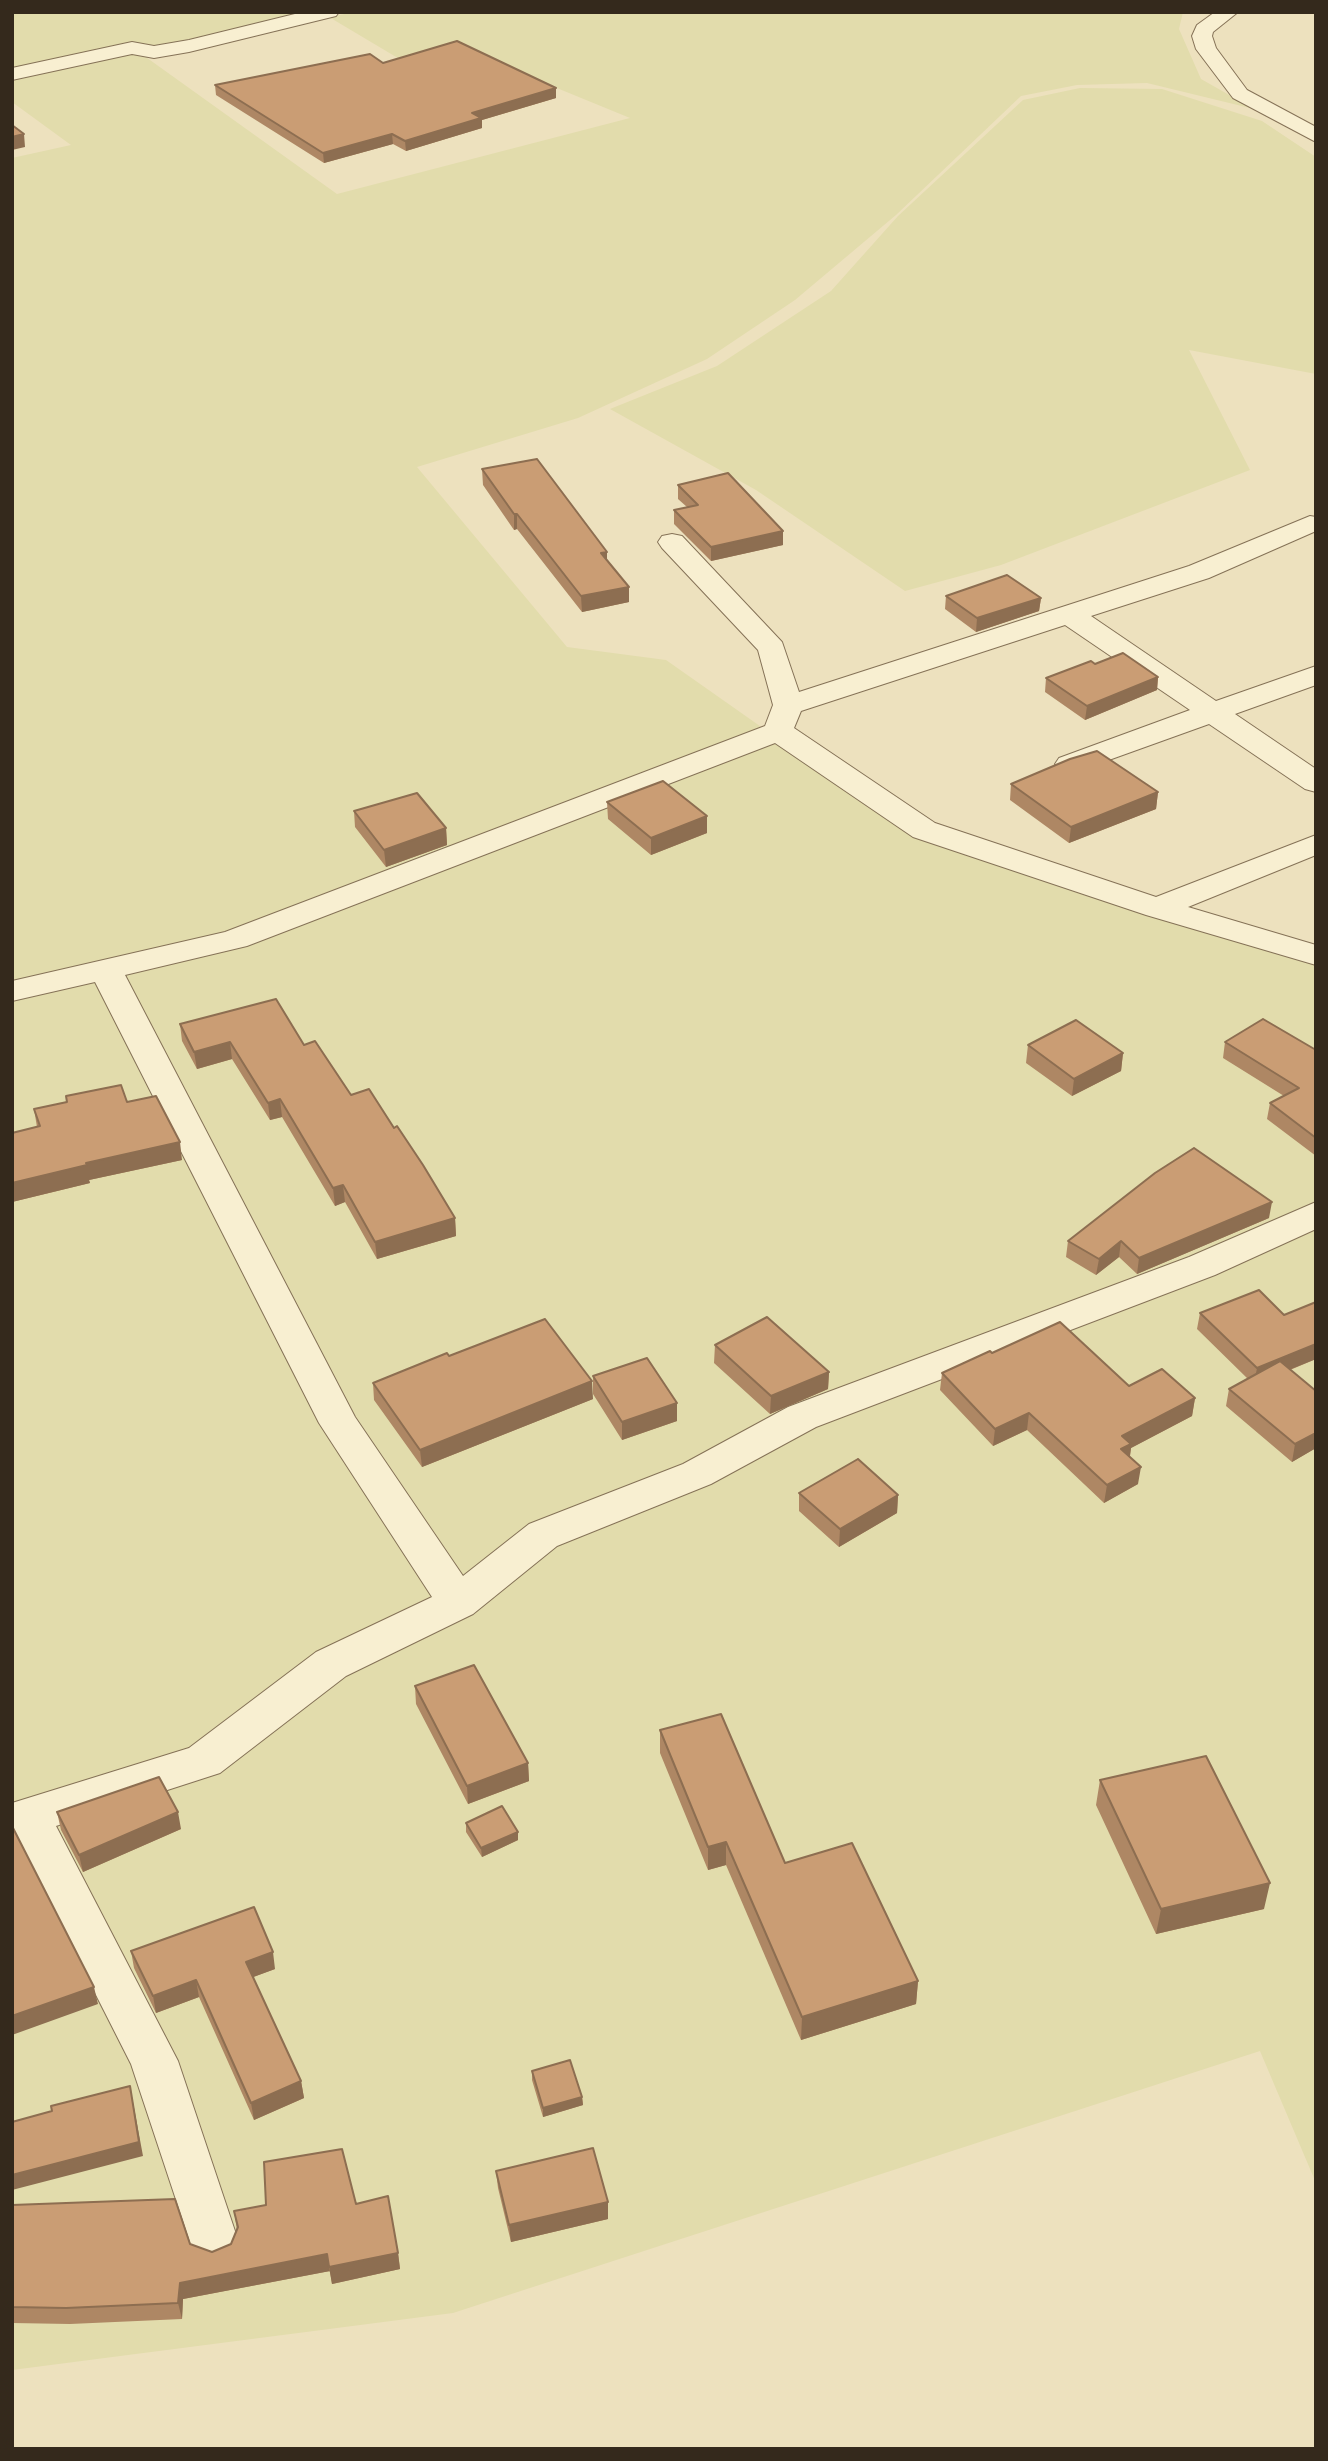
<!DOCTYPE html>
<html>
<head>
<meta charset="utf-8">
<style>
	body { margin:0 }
	#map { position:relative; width:1328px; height:2461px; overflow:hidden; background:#ede1be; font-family:"Playfair Display",serif }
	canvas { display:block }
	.frame { position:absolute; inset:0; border:14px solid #34291c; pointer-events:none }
</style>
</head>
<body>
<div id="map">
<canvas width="1328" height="2461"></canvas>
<div class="frame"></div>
</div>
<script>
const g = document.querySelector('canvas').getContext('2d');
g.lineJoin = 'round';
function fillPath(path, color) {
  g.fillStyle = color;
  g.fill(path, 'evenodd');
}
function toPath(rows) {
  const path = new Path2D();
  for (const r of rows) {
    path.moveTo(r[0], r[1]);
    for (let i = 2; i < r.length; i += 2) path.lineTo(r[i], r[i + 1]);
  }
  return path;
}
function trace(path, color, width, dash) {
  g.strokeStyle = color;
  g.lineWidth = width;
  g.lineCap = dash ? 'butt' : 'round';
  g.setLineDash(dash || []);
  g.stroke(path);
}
const farmland = toPath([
	[12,12,311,12,173,48,133,43,12,69],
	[355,12,1183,12,1179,29,1201,79,1254,109,1147,83,1077,85,1021,96,896,215,795,300,707,359,578,418,417,467,567,647,666,660,767,731,939,843,1316,946,1316,2183,1260,2051,453,2313,12,2370,12,158,71,145,12,102,12,79,136,50,337,194,630,118,547,84,465,98,329,17],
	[1080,88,1162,89,1262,121,1316,157,1316,374,1189,350,1250,470,1001,565,905,591,756,490,610,409,717,366,831,291,898,216,1023,100]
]);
const street = toPath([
	[303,12,339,12,336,16,189,52,154,58,132,54,12,80,12,68,132,42,154,46,189,40,303,12],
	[1215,12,1238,12,1213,32,1212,36,1216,48,1247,90,1316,127,1316,142,1233,98,1196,49,1192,36,1197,25,1215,12],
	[1310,516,1316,517,1316,531,1209,578,1091,616,1216,701,1316,666,1316,685,1235,714,1316,769,1316,792,1305,789,1209,724,1081,770,1070,773,1059,770,1055,764,1059,758,1190,710,1065,625,801,711,794,728,935,823,1156,897,1316,835,1316,855,1188,907,1316,945,1316,965,1146,915,913,837,775,743,247,946,125,975,355,1417,463,1576,529,1524,683,1464,788,1407,1189,1257,1316,1202,1316,1229,1215,1275,816,1427,711,1484,557,1546,473,1614,346,1676,220,1773,56,1826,178,2061,239,2243,232,2260,214,2266,196,2260,131,2064,17,1839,12,1840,12,1803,189,1748,316,1652,432,1597,319,1423,95,982,12,1001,12,981,225,932,765,726,773,705,758,650,662,548,658,542,662,536,672,534,682,536,782,642,799,692,1189,566,1310,516]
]);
const wall = toPath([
	[383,63,556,98,482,120,482,128,406,151,393,144,324,163,216,95,215,85],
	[482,469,607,552,607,560,629,587,629,602,582,612,517,529,514,530,483,485],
	[678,485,783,531,783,545,711,561,674,524,674,510,687,507,678,499],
	[946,596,1041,598,1039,611,976,632,945,609],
	[1158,677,1157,690,1085,720,1045,692,1046,678],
	[1011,784,1158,792,1156,809,1069,843,1010,800],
	[607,802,707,816,707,833,651,855,608,819],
	[354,811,446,828,447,845,386,867,355,827],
	[180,1024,304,1045,351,1095,394,1128,455,1218,456,1236,377,1259,345,1202,335,1206,282,1117,270,1120,232,1059,197,1069,182,1041],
	[1225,1042,1316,1050,1316,1156,1267,1119,1270,1103,1284,1096,1223,1058],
	[1028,1045,1123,1053,1121,1071,1072,1096,1026,1063],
	[66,1096,127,1102,182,1160,89,1180,90,1183,12,1202,12,1133,37,1127,34,1109,67,1102],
	[1269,1218,1137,1274,1119,1257,1096,1275,1066,1257,1068,1241],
	[1200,1313,1284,1315,1316,1359,1290,1370,1316,1391,1316,1448,1292,1462,1226,1406,1229,1389,1248,1379,1197,1329],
	[715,1345,829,1372,828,1389,770,1414,714,1363],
	[992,1353,1129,1386,1195,1398,1192,1416,1131,1448,1130,1456,1138,1484,1104,1503,1027,1430,993,1446,940,1390,942,1373],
	[449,1356,593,1399,422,1467,374,1400,373,1383],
	[593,1376,677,1403,677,1421,622,1440,593,1394],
	[799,1493,898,1495,897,1513,839,1547,799,1511],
	[415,1686,528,1763,529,1781,468,1804,416,1704],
	[660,1730,785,1863,918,1981,916,2004,801,2040,726,1865,708,1870,660,1753],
	[1100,1780,1264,1909,1156,1934,1096,1805],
	[57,1812,181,1829,83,1872,61,1830],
	[466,1823,518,1832,518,1840,482,1857,466,1832],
	[131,1951,275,1969,253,1977,301,2081,304,2098,254,2120,199,1997,156,2013,134,1968],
	[532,2071,582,2097,583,2105,543,2117,532,2080],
	[496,2171,608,2219,511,2242,498,2188],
	[356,2204,398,2253,400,2269,332,2284,330,2271,183,2299,182,2319,70,2324,12,2323,12,2205,190,2244,212,2252,231,2244,237,2230,234,2211,266,2205]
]);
const shadedWall = toPath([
	[556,88,556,98,482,120,482,128,406,151,405,141,472,113],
	[24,134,25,147,12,150,12,137],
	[392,134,393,144,324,163,323,153],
	[514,514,517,514,517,529,514,530],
	[783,531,783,545,711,561,711,547],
	[607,552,607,568,601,553],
	[629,587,629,602,582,612,581,596],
	[1041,598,1039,611,976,632,977,618],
	[1158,677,1157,690,1085,720,1087,706],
	[1158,792,1156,809,1069,843,1071,827],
	[707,816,707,833,651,855,651,838],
	[446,828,447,845,386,867,384,850],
	[230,1042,232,1059,197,1069,194,1052],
	[1123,1053,1121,1071,1072,1096,1074,1079],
	[280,1099,282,1117,270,1120,268,1103],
	[180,1142,182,1160,89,1180,90,1183,12,1202,12,1183,86,1163],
	[343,1185,345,1202,335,1206,333,1188],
	[1272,1202,1269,1218,1137,1274,1139,1258],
	[455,1218,456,1236,377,1259,375,1242],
	[1121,1241,1119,1257,1096,1275,1099,1259],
	[1316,1344,1316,1359,1254,1384,1257,1368],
	[829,1372,828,1389,770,1414,771,1396],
	[592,1381,593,1399,422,1467,420,1450],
	[1195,1398,1192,1416,1131,1448,1129,1462,1120,1453,1122,1436],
	[677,1403,677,1421,622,1440,622,1422],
	[1029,1413,1027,1430,993,1446,995,1429],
	[1316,1433,1316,1448,1292,1462,1295,1444],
	[1141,1467,1138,1484,1104,1503,1107,1485],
	[898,1495,897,1513,839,1547,840,1529],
	[528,1763,529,1781,468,1804,467,1786],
	[178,1812,181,1829,83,1872,79,1855],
	[518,1832,518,1840,482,1857,481,1848],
	[726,1842,726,1865,708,1870,708,1847],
	[1270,1883,1264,1909,1156,1934,1161,1909],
	[273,1952,275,1969,248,1979,246,1962],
	[196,1980,199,1997,156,2013,153,1996],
	[918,1981,916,2004,801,2040,802,2017],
	[94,1987,98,2004,12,2035,12,2016],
	[301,2081,304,2098,254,2120,251,2103],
	[130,2086,143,2156,12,2190,12,2175],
	[582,2097,583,2105,543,2117,543,2108],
	[608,2202,608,2219,511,2242,509,2225],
	[398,2253,400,2269,332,2284,329,2267],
	[327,2254,330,2271,183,2299,182,2319,178,2303,180,2283]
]);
const building = toPath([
	[457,41,556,88,472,113,481,118,405,141,392,134,323,153,215,85,370,54,383,63,457,41],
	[12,125,24,134,12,137,12,125],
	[537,459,607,552,601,553,629,587,581,596,517,514,514,514,482,469,537,459],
	[728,473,783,531,711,547,674,510,698,505,678,485,728,473],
	[1007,575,1041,598,977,618,946,596,1007,575],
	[1123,653,1158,677,1087,706,1046,678,1091,661,1095,664,1123,653],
	[1097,751,1158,792,1071,827,1011,784,1070,759,1097,751],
	[663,781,707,816,651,838,607,802,663,781],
	[417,793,446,828,384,850,354,811,417,793],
	[276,999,304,1045,315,1041,351,1095,369,1089,394,1128,397,1126,423,1165,455,1218,375,1242,343,1185,333,1188,280,1099,268,1103,230,1042,194,1052,180,1024,276,999],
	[1263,1019,1316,1050,1316,1138,1270,1103,1299,1088,1225,1042,1263,1019],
	[1076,1020,1123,1053,1074,1079,1028,1045,1076,1020],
	[121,1085,127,1102,156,1096,180,1142,86,1163,87,1165,12,1183,12,1133,40,1126,34,1109,67,1102,66,1096,121,1085],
	[1194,1148,1272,1202,1139,1258,1121,1241,1099,1259,1068,1241,1155,1173,1194,1148],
	[1259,1290,1284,1315,1316,1302,1316,1344,1257,1368,1200,1313,1259,1290],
	[767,1317,829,1372,771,1396,715,1345,767,1317],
	[545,1319,592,1381,420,1450,373,1383,447,1353,449,1356,545,1319],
	[1060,1322,1129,1386,1162,1369,1195,1398,1122,1436,1131,1444,1121,1449,1141,1467,1107,1485,1029,1413,995,1429,942,1373,990,1351,992,1353,1060,1322],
	[647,1358,677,1403,622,1422,593,1376,647,1358],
	[1280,1361,1316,1391,1316,1433,1295,1444,1229,1389,1280,1361],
	[858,1459,898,1495,840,1529,799,1493,858,1459],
	[474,1665,528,1763,467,1786,415,1686,474,1665],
	[721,1714,785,1863,852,1843,918,1981,802,2017,726,1842,708,1847,660,1730,721,1714],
	[1206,1756,1270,1883,1161,1909,1100,1780,1206,1756],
	[159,1777,178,1812,79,1855,57,1812,159,1777],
	[502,1806,518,1832,481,1848,466,1823,502,1806],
	[12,1826,94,1987,12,2016,12,1826],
	[254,1907,273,1952,246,1962,301,2081,251,2103,196,1980,153,1996,131,1951,254,1907],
	[570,2060,582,2097,543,2108,532,2071,570,2060],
	[130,2086,139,2142,12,2175,12,2122,52,2111,51,2106,130,2086],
	[593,2148,608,2202,509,2225,496,2171,593,2148],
	[342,2149,356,2204,388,2196,398,2253,329,2267,327,2254,180,2283,178,2303,66,2308,12,2307,12,2205,175,2199,190,2244,212,2252,231,2244,238,2227,234,2211,266,2205,264,2162,342,2149]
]);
fillPath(farmland, '#e2dcac');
trace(street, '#857257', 2);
fillPath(street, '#f8efd1');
fillPath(wall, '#ae8764');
fillPath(shadedWall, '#8d6e51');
fillPath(building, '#ca9d74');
trace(building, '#8d6e51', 2);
</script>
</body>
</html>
